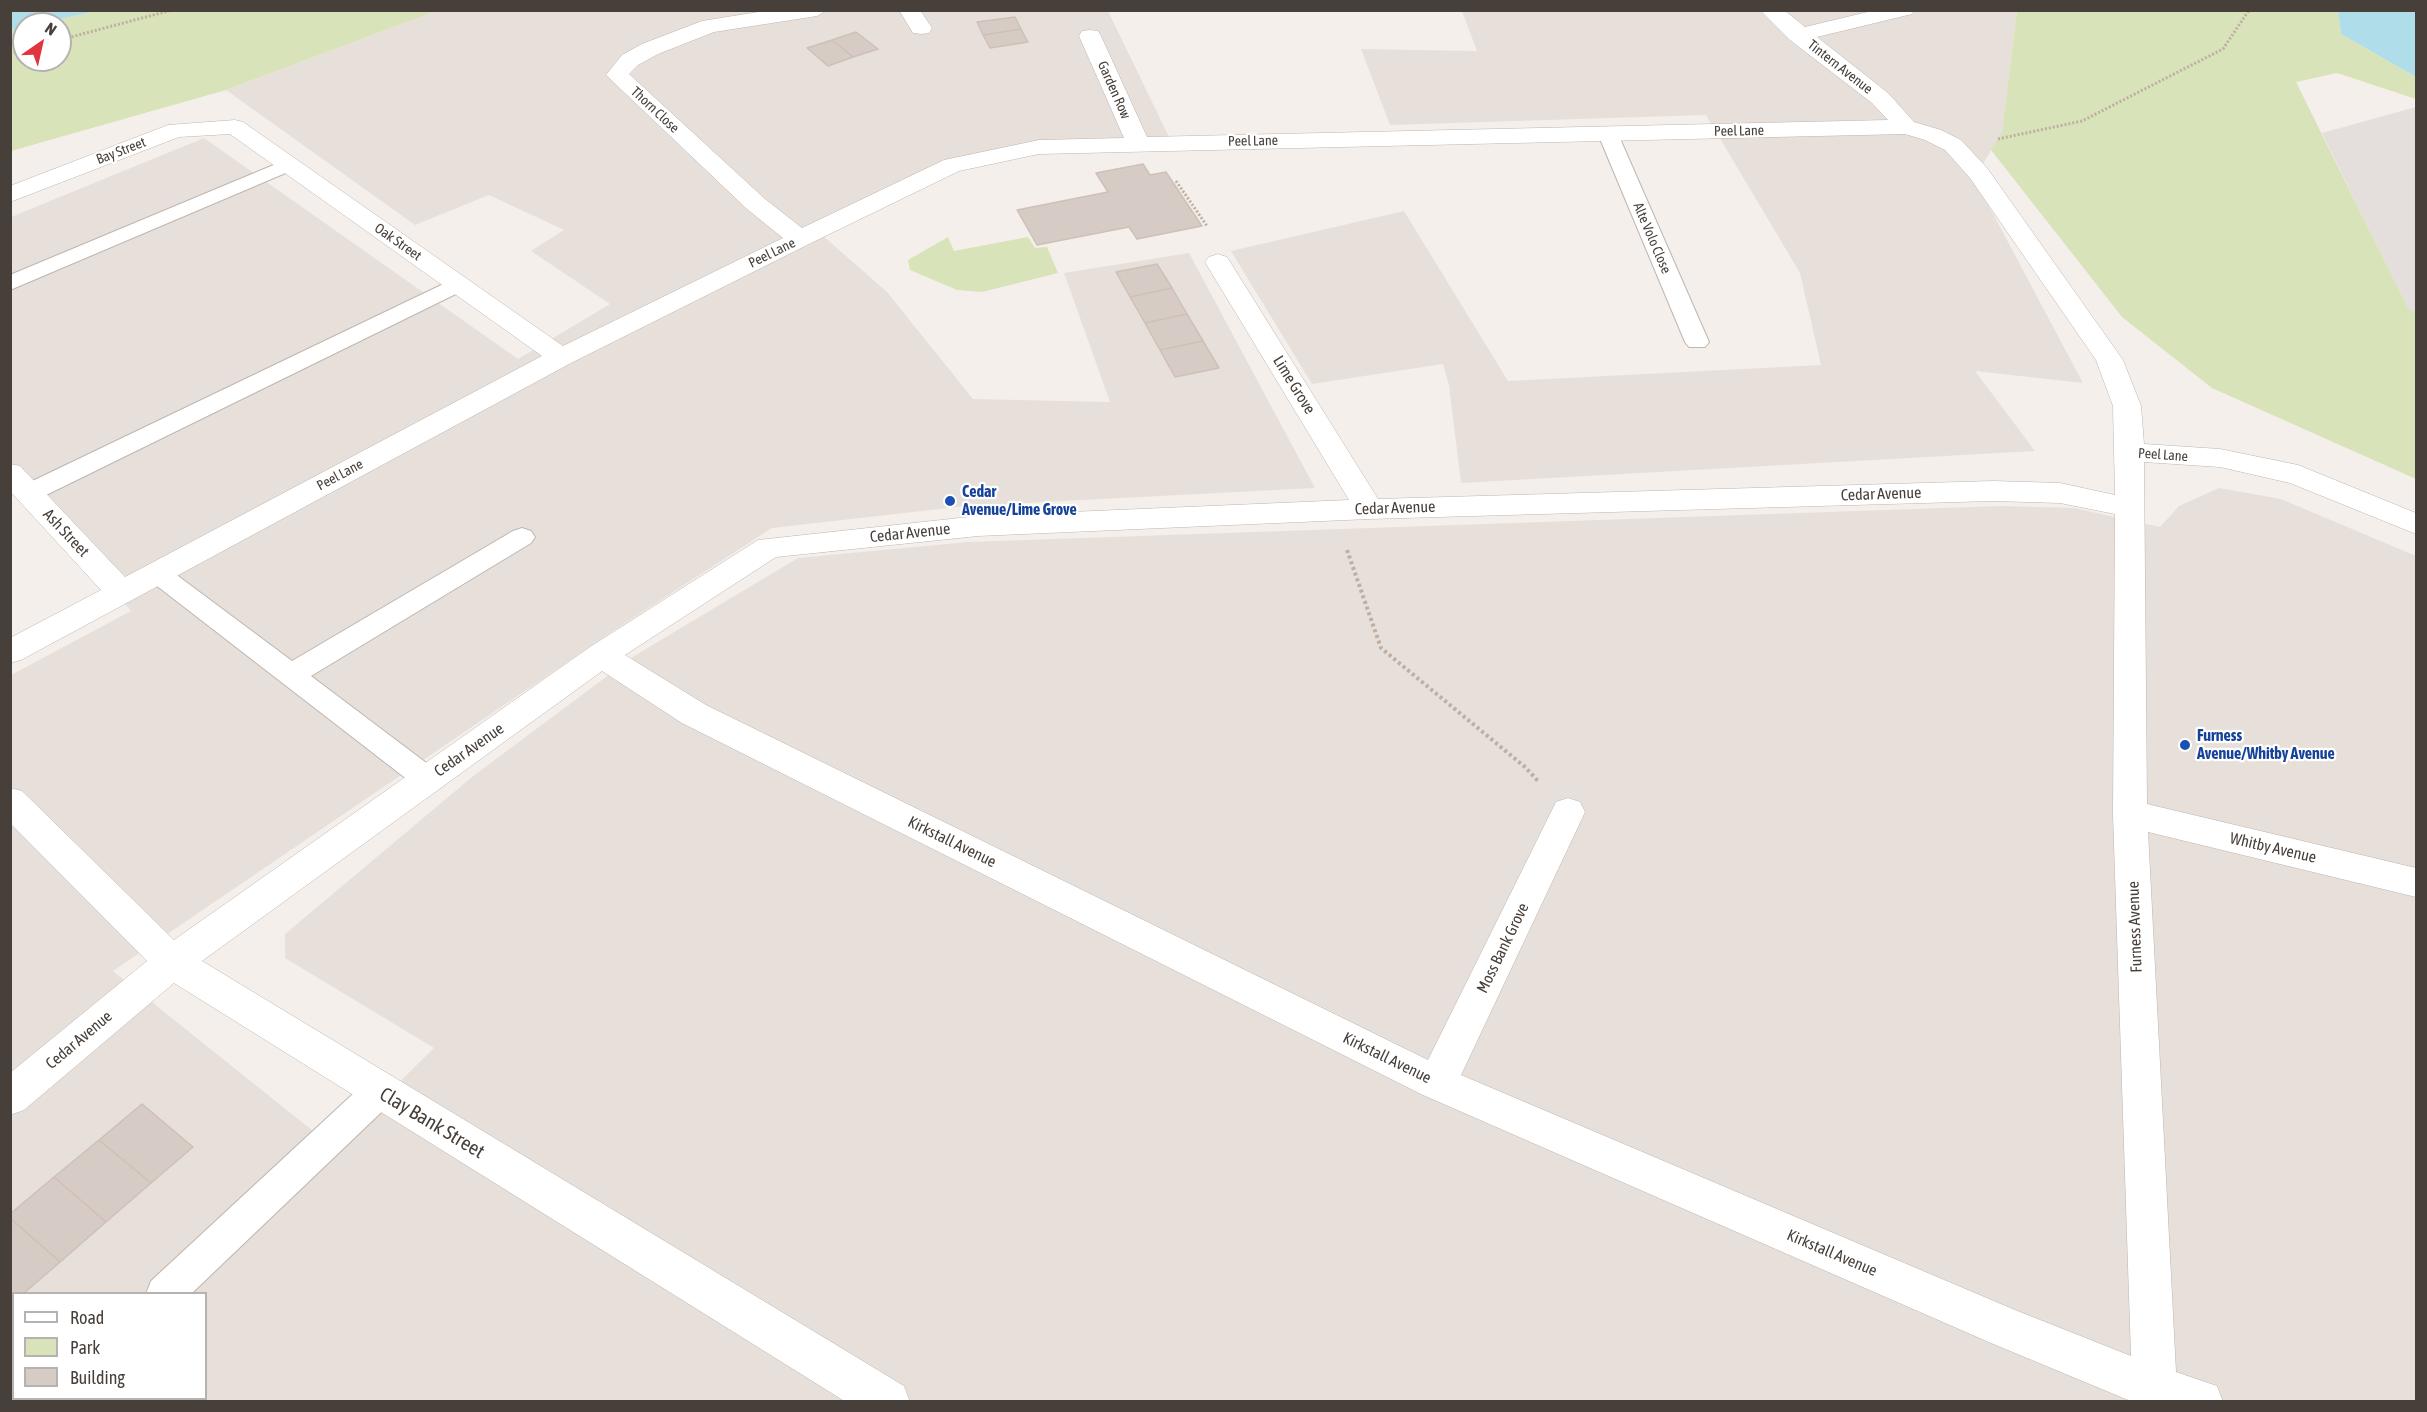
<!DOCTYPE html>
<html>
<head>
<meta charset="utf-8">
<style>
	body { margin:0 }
	#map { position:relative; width:2427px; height:1412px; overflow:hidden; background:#f4efeb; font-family:"Asap Condensed",sans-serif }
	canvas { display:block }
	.frame { position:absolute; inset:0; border:12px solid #473f3a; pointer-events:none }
	.legend { position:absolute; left:12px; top:1292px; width:195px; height:108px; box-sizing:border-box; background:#fff; border:2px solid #b5b2b0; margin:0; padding:8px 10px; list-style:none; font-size:18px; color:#473f3a }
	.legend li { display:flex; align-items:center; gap:12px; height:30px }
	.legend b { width:30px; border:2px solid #b5b2b0 }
	.north { position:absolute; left:12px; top:12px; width:60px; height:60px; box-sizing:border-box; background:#fff; border:2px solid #b5b2b0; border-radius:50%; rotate:34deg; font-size:16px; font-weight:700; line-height:24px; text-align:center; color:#473f3a }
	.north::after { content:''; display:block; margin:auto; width:21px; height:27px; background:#e2343e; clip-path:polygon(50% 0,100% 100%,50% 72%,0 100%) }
</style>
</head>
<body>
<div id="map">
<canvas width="2427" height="1412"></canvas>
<div class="frame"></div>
<ul class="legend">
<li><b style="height:8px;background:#fff"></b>Road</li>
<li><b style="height:16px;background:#d9e3b9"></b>Park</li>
<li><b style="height:16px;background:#d7ccc5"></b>Building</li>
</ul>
<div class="north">N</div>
</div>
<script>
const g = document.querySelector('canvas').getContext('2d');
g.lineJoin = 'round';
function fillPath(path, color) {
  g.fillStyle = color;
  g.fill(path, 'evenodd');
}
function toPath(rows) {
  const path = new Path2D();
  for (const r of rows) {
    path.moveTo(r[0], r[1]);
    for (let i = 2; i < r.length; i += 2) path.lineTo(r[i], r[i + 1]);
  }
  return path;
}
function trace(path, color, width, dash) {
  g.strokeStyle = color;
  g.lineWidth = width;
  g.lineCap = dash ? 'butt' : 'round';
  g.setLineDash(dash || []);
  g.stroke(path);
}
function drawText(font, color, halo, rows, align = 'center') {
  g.font = font + ' "Asap Condensed",sans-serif';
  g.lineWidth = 4.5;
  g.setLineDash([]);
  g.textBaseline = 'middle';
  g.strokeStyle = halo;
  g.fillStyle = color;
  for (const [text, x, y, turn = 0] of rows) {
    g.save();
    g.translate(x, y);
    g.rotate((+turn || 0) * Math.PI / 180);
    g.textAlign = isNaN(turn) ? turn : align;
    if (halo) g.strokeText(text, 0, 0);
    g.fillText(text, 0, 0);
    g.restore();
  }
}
const residential = toPath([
	[436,11,1108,11,1170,139,946,160,813,227,887,292,973,399,1110,402,1064,273,1189,253,1315,488,966,506,772,528,610,633,113,971,333,1147,434,1048,285,958,285,934,472,777,634,656,798,558,968,542,2000,506,2074,508,2160,527,2179,506,2219,488,2281,499,2416,556,2416,1401,106,1402,101,1399,206,1398,206,1294,14,1294,14,1398,75,1399,73,1402,11,1402,11,675,131,611,11,465,11,217,204,138,518,359,610,304,531,251,564,230,489,195,415,225,226,90],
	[1462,11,2017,11,2002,133,1974,178,2083,383,1975,371,2035,451,1461,483,1449,385,1443,364,1312,384,1231,251,1404,211,1508,381,1821,365,1800,273,1706,115,1390,125,1361,49,1477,51]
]);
const industrial = toPath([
	[2416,107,2416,312,2409,311,2322,133]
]);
const green = toPath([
	[96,11,436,11,226,90,11,151,10,30,24,27,24,60,60,60,60,24,38,24],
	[2017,11,2338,11,2341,34,2416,77,2416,99,2337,73,2296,82,2409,310,2416,312,2416,479,2212,388,2122,317,1991,150,2002,132],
	[948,237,954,251,1028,237,1035,248,1047,247,1058,273,982,292,957,290,910,270,908,260]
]);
const water = toPath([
	[10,11,11,10,96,11,38,24,24,24,24,27,11,30],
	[2338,11,2416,11,2416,77,2341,34]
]);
const building = toPath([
	[1015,17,1021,29,983,35,977,22,1015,17],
	[1021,29,1028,42,990,48,983,35,1021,29],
	[856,32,878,49,853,57,832,40,856,32],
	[832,40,853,57,828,66,807,48,832,40],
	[1143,164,1150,175,1166,172,1202,226,1137,239,1129,227,1037,245,1017,210,1108,192,1096,173,1143,164],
	[1157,264,1172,288,1130,297,1116,272,1157,264],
	[1172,288,1187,314,1145,323,1130,297,1172,288],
	[1187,314,1203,341,1160,350,1145,323,1187,314],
	[1203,341,1219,368,1175,377,1160,350,1203,341],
	[142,1104,193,1147,151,1183,99,1140,142,1104],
	[99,1140,151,1183,106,1222,54,1177,99,1140],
	[54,1177,106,1222,60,1262,10,1218,10,1214,54,1177],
	[10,1218,60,1262,23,1294,14,1294,13,1302,10,1300,10,1218]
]);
const pathFar1 = toPath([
	[60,40,172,10],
	[10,54,24,50],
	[1998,139,2082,121,2223,49,2249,10],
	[1176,181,1207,226]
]);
const path = toPath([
	[1347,550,1381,648,1525,767,1538,781]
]);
const service = toPath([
	[1608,128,1615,130,1618,134,1709,342,1705,347,1689,347,1685,342,1598,134,1601,130,1608,128],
	[288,159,295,161,298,165,295,169,10,290,10,275,288,159],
	[458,277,466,279,469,284,466,289,38,499,29,501,20,499,16,493,20,487,458,277],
	[522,528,531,531,535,537,531,543,311,676,437,771,442,779,437,787,427,790,417,787,148,579,144,573,148,567,157,564,166,567,292,661,513,531,522,528],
	[380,1076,392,1080,397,1091,392,1102,191,1294,146,1294,151,1281,368,1080,380,1076],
	[31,1398,71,1398,70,1402,30,1402,31,1398]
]);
const minor = toPath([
	[771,10,827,10,817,16,714,32,658,54,638,65,629,74,765,199,802,228,944,160,1039,140,1124,138,1079,36,1082,31,1090,30,1098,31,1101,36,1147,137,1888,120,1872,103,1790,40,1760,10,1784,10,1805,27,1876,10,1915,10,1912,14,1817,37,1888,93,1914,122,1941,130,1961,140,1987,168,2123,360,2141,406,2144,444,2220,449,2298,465,2416,513,2416,534,2290,483,2220,467,2144,462,2147,804,2416,868,2416,897,2148,832,2176,1372,2217,1386,2223,1402,2133,1402,1991,1343,1423,1095,682,723,602,671,202,961,904,1386,910,1402,846,1402,174,983,24,1110,10,1115,10,1073,147,961,10,823,10,788,22,791,174,940,590,647,758,540,978,516,1349,500,1205,262,1209,257,1218,254,1227,257,1378,499,1993,481,2060,483,2115,495,2113,406,2096,360,1970,178,1945,150,1925,140,1905,134,1039,154,959,171,809,244,571,363,21,660,10,663,10,638,101,590,10,491,10,464,20,466,125,577,542,356,230,134,179,137,10,202,10,186,168,125,235,120,243,122,563,346,783,238,747,209,606,75,622,55,642,44,702,21,771,10],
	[1993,501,2060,503,2115,514,2113,814,2131,1356,2015,1310,1461,1075,1585,812,1580,802,1568,798,1556,802,1428,1060,706,705,625,655,776,557,978,536,1369,519,1993,501],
	[899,10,920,10,932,28,929,33,921,34,913,33,899,10]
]);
const markers = [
	[950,501,6,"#1a4fb4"],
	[2185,745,6,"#1a4fb4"]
];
const farStreetnames = [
	["Tintern Avenue",1840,67,38],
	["Garden Row",1114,90,66],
	["Thorn Close",655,110,43],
	["Peel Lane",1739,131,-1],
	["Peel Lane",1253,141,-1],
	["Bay Street",121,151,-21],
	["Alte Volo Close",1652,238,67],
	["Oak Street",398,242,35],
	["Peel Lane",772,253,-26],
	["Peel Lane",2163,455,4],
	["Peel Lane",340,475,-28]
];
const streetNames = [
	["Lime Grove",1294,385,58],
	["Cedar Avenue",1881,494,-2],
	["Cedar Avenue",1395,508,-2],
	["Ash Street",66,533,47],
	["Cedar Avenue",910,533,-6],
	["Cedar Avenue",469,750,-35],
	["Kirkstall Avenue",952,842,26],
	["Whitby Avenue",2273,848,13],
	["Furness Avenue",2135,927,-92],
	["Moss Bank Grove",1503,948,-64],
	["Cedar Avenue",79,1040,-40],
	["Kirkstall Avenue",1387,1058,26],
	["Kirkstall Avenue",1832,1253,23]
];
const transitNames = [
	["Cedar",962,492],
	["Avenue/Lime Grove",962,510],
	["Furness",2197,736],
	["Avenue/Whitby Avenue",2197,754]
];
const nearStreetnames = [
	["Clay Bank Street",432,1123,31]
];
fillPath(residential, '#e7e0da');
fillPath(industrial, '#e4dfdc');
fillPath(green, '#d9e3b9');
fillPath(water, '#afdde9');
fillPath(building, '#d7ccc5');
trace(building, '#cec0b6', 1.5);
trace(service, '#beb5af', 2);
trace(minor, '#beb5af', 1);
trace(pathFar1, '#bfaea2', 3, [2, 2]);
trace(path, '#bfaea2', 4, [3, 3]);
fillPath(service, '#fff');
fillPath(minor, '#fff');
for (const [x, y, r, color] of markers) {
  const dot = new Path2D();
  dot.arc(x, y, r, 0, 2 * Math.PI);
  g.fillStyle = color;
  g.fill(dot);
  trace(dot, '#fff', 2);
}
drawText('14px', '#473f3a', '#fff', farStreetnames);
drawText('16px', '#473f3a', '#fff', streetNames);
drawText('bold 16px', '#164399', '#fff', transitNames, 'left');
drawText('20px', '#473f3a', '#fff', nearStreetnames);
</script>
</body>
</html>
